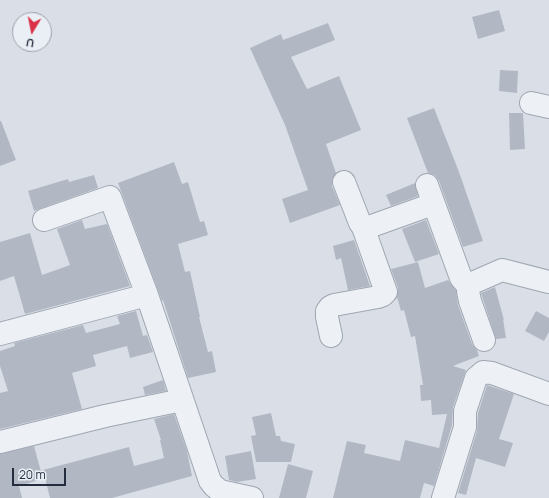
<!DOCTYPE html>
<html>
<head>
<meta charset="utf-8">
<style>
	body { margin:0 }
	#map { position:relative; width:549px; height:498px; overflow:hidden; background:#dadfe7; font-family:Manrope,sans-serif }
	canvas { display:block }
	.north { position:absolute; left:12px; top:12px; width:40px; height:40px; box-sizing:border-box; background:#eaeef5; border:1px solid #9aa1ac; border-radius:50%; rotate:190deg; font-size:11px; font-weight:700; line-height:16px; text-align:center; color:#232d3e }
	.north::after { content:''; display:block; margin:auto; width:14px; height:18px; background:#da3148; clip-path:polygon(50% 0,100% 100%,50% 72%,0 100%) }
	.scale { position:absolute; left:12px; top:468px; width:54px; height:18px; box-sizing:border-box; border:2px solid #232d3e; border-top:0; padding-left:5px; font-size:12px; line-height:14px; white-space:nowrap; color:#232d3e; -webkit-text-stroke:3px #eaeef5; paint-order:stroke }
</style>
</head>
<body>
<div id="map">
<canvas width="549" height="498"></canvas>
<div class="north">U</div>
<div class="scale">20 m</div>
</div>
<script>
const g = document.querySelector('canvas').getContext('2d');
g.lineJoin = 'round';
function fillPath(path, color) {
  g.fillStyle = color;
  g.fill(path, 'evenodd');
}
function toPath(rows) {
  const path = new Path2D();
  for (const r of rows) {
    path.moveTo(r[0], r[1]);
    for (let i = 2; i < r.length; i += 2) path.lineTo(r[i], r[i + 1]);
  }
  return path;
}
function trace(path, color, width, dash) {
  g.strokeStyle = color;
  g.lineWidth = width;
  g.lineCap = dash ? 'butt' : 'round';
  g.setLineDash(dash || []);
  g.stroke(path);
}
const building = toPath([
	[499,10,505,31,478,39,472,17],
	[328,23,335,40,291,57,307,89,339,76,361,130,326,144,336,173,332,180,332,186,340,205,290,223,282,199,308,190,285,125,250,48,281,34,283,40],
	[500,70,518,71,517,93,499,91],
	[434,108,459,172,483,241,463,247,439,181,435,175,428,173,407,118],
	[509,113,523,113,525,149,510,150],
	[0,121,1,121,16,160,0,166],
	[174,162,182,184,188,182,200,222,204,221,208,235,178,244,185,272,190,271,200,317,199,317,208,352,212,351,216,372,188,378,163,300,162,301,118,183],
	[94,175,98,188,34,211,28,191,68,179,69,182],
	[415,183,418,196,391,206,386,195],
	[82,220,85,229,107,224,130,286,25,314,14,276,0,281,0,242,30,233,42,275,70,265,57,229],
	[426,220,439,254,415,262,402,229],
	[354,240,370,286,348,290,341,258,336,260,333,246],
	[418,262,425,288,448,280,456,291,458,305,472,344,477,350,479,356,453,366,466,370,453,407,452,425,434,486,424,483,420,498,333,498,347,441,366,445,364,453,400,461,405,440,439,448,447,414,432,415,431,400,421,401,420,385,423,385,415,336,411,337,404,310,401,311,397,297,398,294,398,288,391,269],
	[495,287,504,320,503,319,506,338,496,339,481,293],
	[136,311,143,336,147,335,153,352,130,358,127,346,93,355,96,366,72,373,82,409,0,429,0,393,8,391,0,366,0,351,15,346,14,343,83,325,86,333,120,324,117,316],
	[536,311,549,318,549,332,544,341,525,331],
	[163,380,166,391,145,395,143,387],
	[487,385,514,394,499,439,513,443,505,467,476,458,466,495,458,493,477,431,478,413],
	[271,413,276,436,280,436,281,441,295,444,291,462,256,462,251,436,256,435,252,417],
	[174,414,187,451,192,476,112,498,50,498,43,470,129,447,134,466,164,458,160,440,161,440,154,419],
	[34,446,43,479,19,486,22,498,0,498,0,454],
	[251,451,256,479,237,482,229,480,225,456],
	[288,464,313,471,306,498,279,498]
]);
const minor = toPath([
	[531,103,549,107],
	[344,182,360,223,363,227,366,228,433,204],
	[427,185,461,278,469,287],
	[44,220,110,197,147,295],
	[0,334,147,295,210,481,214,486,220,491,252,498],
	[331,336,327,317,327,311,330,307,334,305,378,297,383,295,386,292,363,227],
	[484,340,470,301,468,291,470,284,502,270,549,282],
	[0,442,105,416,182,400],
	[443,498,465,427,465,411,476,378,483,372,492,373,549,394]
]);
fillPath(building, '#b1b8c4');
trace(minor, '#9fa6b1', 24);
trace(minor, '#edf0f5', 22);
</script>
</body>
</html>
